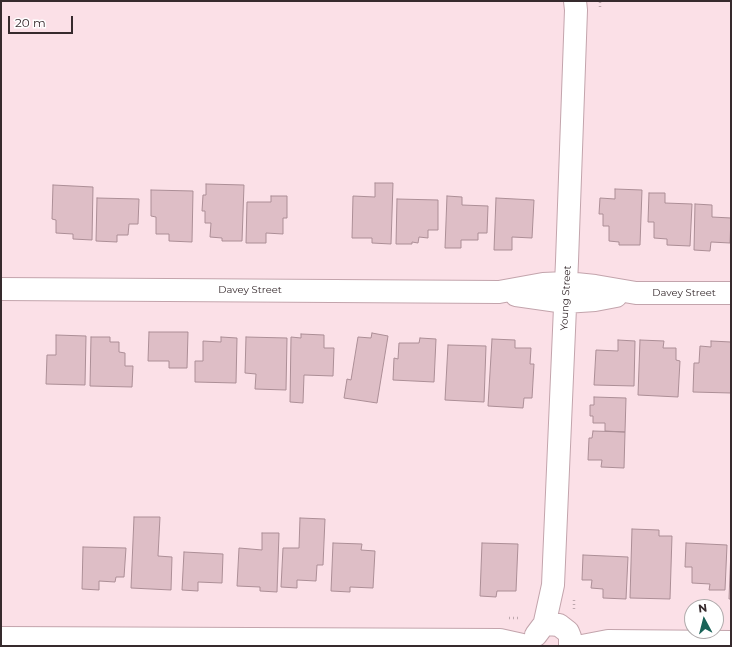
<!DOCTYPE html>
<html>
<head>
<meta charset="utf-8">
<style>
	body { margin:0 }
	#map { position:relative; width:732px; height:647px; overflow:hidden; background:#fbe0e7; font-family:Montserrat,sans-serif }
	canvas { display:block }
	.frame { position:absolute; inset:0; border:2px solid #362a2d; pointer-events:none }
	.north { position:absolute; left:684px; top:599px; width:40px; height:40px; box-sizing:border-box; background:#fff; border:1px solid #afaaab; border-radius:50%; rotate:353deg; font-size:11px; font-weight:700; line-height:16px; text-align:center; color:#362a2d }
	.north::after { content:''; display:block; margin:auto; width:14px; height:18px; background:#1a6358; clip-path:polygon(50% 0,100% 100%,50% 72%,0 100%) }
	.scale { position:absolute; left:8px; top:16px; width:65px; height:18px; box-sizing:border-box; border:2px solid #362a2d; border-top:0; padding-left:5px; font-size:12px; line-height:14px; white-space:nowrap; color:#362a2d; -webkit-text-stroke:3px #fff; paint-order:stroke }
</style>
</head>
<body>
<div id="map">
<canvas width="732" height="647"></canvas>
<div class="frame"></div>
<div class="north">N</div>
<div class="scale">20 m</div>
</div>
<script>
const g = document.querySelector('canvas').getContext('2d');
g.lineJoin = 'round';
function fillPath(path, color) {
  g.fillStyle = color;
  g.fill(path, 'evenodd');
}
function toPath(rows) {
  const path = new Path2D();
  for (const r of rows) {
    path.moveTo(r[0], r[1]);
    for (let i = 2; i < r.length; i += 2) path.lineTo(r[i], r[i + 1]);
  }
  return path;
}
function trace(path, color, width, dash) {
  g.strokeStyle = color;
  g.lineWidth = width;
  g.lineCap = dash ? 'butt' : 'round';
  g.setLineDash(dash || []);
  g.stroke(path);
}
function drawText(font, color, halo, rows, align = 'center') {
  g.font = font + ' Montserrat,sans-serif';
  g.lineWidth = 3;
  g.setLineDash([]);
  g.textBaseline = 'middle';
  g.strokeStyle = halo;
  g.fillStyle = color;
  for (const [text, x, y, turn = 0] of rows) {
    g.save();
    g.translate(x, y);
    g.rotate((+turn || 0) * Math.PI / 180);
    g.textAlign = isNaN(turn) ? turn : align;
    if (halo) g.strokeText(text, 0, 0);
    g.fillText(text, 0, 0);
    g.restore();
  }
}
const building = toPath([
	[375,183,393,183,391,244,372,243,372,238,352,238,353,196,375,197,375,183],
	[206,184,244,185,242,241,222,241,222,238,210,237,211,223,205,223,205,211,202,211,203,195,206,195,206,184],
	[53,185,93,187,92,240,73,239,73,234,56,233,56,220,52,219,53,185],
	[615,189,642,190,640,245,619,245,619,242,609,241,609,226,603,226,603,214,599,214,600,198,615,199,615,189],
	[151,190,193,191,192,242,169,241,169,234,156,234,156,217,151,216,151,190],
	[649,193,665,193,665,203,692,204,690,246,667,245,667,239,654,238,654,222,648,222,649,193],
	[271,196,287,196,287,218,283,218,283,234,266,233,266,243,246,243,247,202,271,202,271,196],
	[447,196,462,197,462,205,488,206,487,233,478,233,478,240,461,240,461,248,445,248,447,196],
	[97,198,139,199,138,224,129,224,128,235,117,235,117,242,96,241,97,198],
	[496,198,534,200,532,238,512,237,512,250,494,250,496,198],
	[397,199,438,200,438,230,428,230,428,238,419,237,418,243,412,242,412,244,396,244,397,199],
	[695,204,712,205,712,217,731,218,730,243,711,242,710,251,694,250,695,204],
	[149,332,188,332,187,368,169,368,169,361,148,361,149,332],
	[372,333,388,336,377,403,344,398,347,379,351,380,358,337,371,338,372,333],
	[301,334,324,335,324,348,334,348,333,376,304,375,303,403,290,402,291,337,301,338,301,334],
	[56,335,86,336,85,385,46,384,47,355,56,355,56,335],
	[91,337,110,337,110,342,119,342,119,352,125,353,125,366,133,366,132,387,90,386,91,337],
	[221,337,237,338,236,383,195,382,195,361,203,361,203,341,221,342,221,337],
	[246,337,287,338,286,390,255,389,256,374,245,373,246,337],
	[420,338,436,339,434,382,393,380,394,358,398,359,399,343,419,343,420,338],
	[492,339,515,340,515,348,531,348,530,364,534,364,532,398,524,398,523,408,488,406,492,339],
	[618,340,635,341,634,386,594,385,596,350,618,351,618,340],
	[640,340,664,341,663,348,676,348,676,360,680,361,678,397,638,395,640,340],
	[711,341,731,342,731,393,693,392,694,363,699,363,700,346,711,347,711,341],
	[448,345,486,346,484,402,445,400,448,345],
	[594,397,626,398,625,432,605,431,605,423,593,423,593,416,590,416,590,405,594,405,594,397],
	[593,431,625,432,624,468,601,467,602,460,588,460,589,438,592,438,593,431],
	[134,517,160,517,158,556,172,557,171,590,131,588,134,517],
	[300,518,325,519,323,565,317,565,316,581,297,580,297,588,281,587,283,548,299,548,300,518],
	[632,529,659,530,659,536,672,536,670,599,630,598,632,529],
	[262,533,279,533,277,592,260,591,260,587,237,586,239,548,262,550,262,533],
	[333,543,362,544,361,550,375,551,373,588,350,587,350,592,331,591,333,543],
	[482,543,518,544,516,591,497,591,496,597,480,596,482,543],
	[686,543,727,545,725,590,709,590,710,584,692,583,692,567,685,567,686,543],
	[83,547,126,548,124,577,116,577,115,582,99,581,99,590,82,589,83,547],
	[731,549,731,599,729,599,731,549],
	[184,552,223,554,222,583,198,582,198,591,182,590,184,552],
	[583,555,628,557,626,599,603,598,603,589,591,588,592,580,582,580,583,555]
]);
const path = toPath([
	[600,7,600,1],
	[574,609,574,598],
	[509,618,520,618]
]);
const minor = toPath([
	[1,289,499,292,543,284,566,283,595,286,636,293,731,293],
	[516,295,565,302,595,300,616,296],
	[544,626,553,585,567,261,576,10,575,1],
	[536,635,542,627,547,624,559,625,568,632,570,637,570,646],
	[1,638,500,640,527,646],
	[582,646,608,641,731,642]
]);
const streetNames = [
	["Davey Street",250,290],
	["Davey Street",684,293],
	["Young Street",566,298,-87]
];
fillPath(building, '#debec6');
trace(building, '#ac8e96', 1);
trace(minor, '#c3a4ac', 24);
trace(path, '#bea8ae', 2.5, [1, 3]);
trace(minor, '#fff', 22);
drawText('10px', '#362a2d', '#fff', streetNames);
</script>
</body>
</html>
